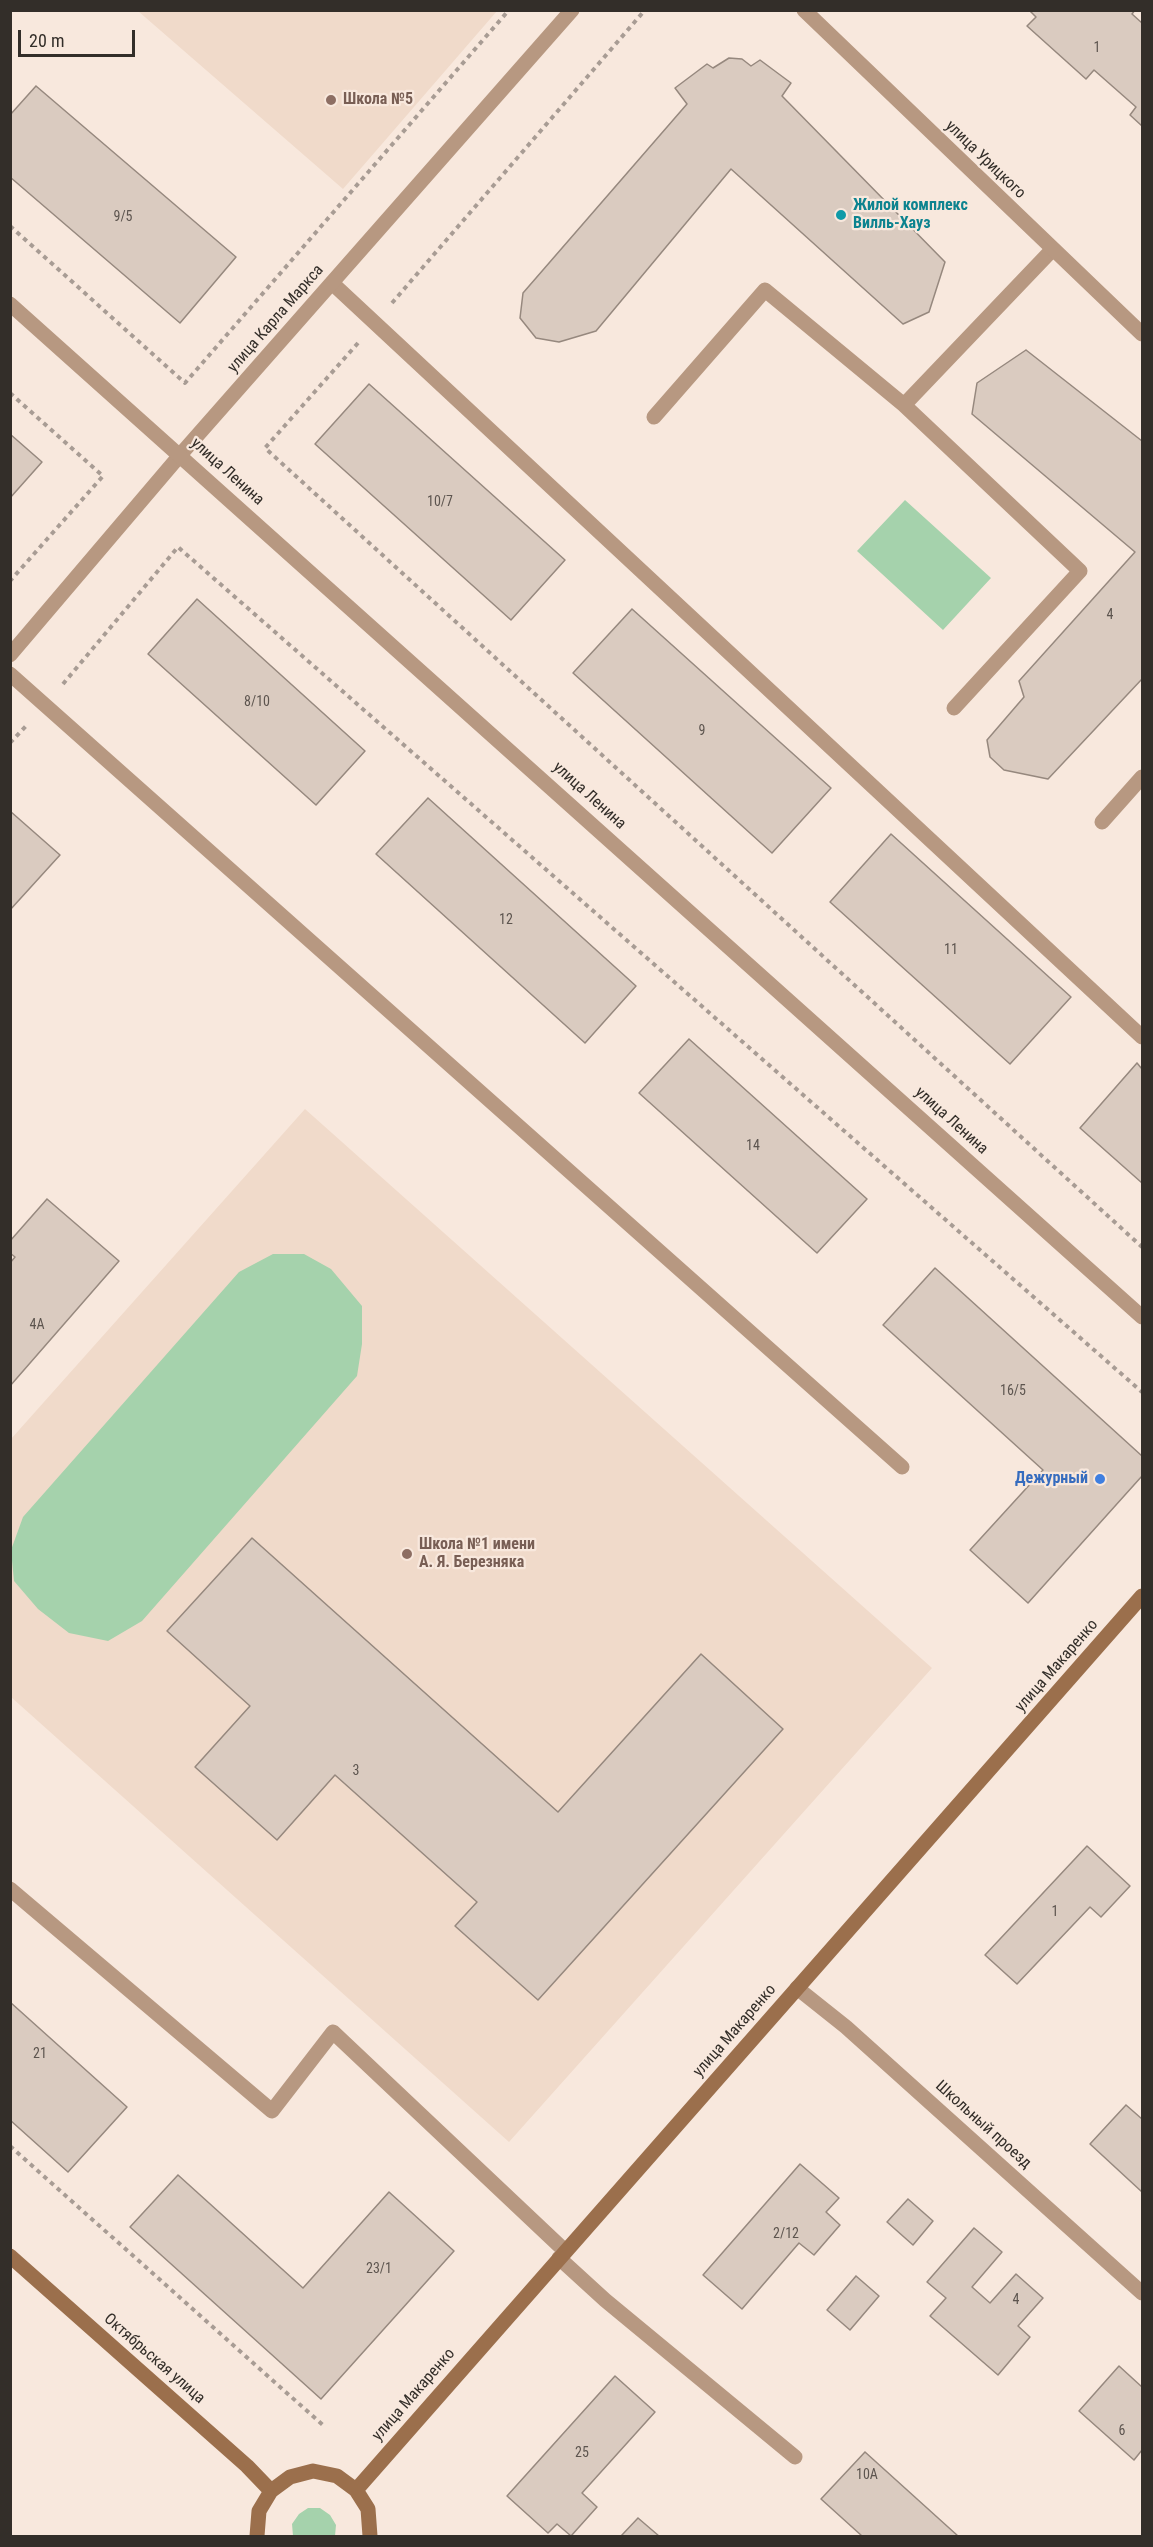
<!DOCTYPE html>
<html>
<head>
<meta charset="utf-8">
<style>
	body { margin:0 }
	#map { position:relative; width:1153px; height:2547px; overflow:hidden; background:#f8e8dd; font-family:"Roboto Condensed",sans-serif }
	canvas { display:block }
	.frame { position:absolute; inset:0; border:12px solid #332e29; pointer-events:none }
	.scale { position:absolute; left:18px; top:30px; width:117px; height:27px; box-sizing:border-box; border:3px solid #332e29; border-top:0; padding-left:8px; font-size:18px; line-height:21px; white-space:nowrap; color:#332e29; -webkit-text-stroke:4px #f8e8dd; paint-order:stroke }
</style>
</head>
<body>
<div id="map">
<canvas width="1153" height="2547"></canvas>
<div class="frame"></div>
<div class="scale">20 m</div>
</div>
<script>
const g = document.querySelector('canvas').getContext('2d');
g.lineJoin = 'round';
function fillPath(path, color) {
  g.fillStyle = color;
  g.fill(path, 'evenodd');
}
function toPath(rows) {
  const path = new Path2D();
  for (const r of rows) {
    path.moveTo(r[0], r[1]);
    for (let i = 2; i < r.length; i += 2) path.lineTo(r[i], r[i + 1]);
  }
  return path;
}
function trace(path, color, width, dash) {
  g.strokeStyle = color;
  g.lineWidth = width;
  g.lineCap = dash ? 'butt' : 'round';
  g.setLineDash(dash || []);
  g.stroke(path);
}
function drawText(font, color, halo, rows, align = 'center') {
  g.font = font + ' "Roboto Condensed",sans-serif';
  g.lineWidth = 4.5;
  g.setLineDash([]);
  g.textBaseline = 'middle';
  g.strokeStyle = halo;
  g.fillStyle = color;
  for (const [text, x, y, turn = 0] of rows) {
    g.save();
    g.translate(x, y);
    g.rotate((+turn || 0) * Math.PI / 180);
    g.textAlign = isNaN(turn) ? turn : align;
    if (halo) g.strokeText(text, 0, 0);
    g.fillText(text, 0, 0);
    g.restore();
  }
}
const built = toPath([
	[138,11,497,11,343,189],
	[305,1109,932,1668,509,2142,11,1697,11,1439]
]);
const green = toPath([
	[905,500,991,578,943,630,857,551],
	[273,1254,304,1254,331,1269,362,1306,362,1344,357,1376,142,1621,108,1641,69,1633,38,1609,14,1581,11,1550,23,1517,239,1272],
	[308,2508,320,2508,330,2515,336,2525,335,2536,293,2536,292,2524,299,2514]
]);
const building = toPath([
	[1029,10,1135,10,1132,14,1142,23,1142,126,1130,115,1136,107,1094,70,1086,79,1027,26,1036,17,1029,10],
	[729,58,742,59,751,66,760,60,791,83,782,96,945,262,929,312,903,324,731,169,596,331,559,342,536,338,520,318,523,293,687,104,675,88,707,64,713,68,729,58],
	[36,86,236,257,180,323,10,177,10,115,36,86],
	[1026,350,1142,441,1142,679,1048,779,1004,770,990,757,987,740,1024,697,1019,681,1135,552,972,414,977,383,1026,350],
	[369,384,565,560,511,620,315,444,369,384],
	[10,434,42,462,10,498,10,434],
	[197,599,365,751,316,805,148,654,197,599],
	[632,609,831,788,772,853,573,673,632,609],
	[428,798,636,986,585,1043,376,854,428,798],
	[10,811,60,855,10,910,10,811],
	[891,834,1071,997,1010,1064,830,902,891,834],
	[689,1039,867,1199,817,1253,639,1093,689,1039],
	[1137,1063,1142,1069,1142,1183,1080,1128,1137,1063],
	[47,1199,119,1261,10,1386,10,1263,15,1257,10,1253,10,1241,47,1199],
	[935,1268,1142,1456,1142,1476,1028,1603,970,1550,1043,1470,883,1325,935,1268],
	[252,1538,558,1812,701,1654,783,1729,538,2000,455,1926,477,1902,335,1775,277,1840,195,1767,250,1706,167,1631,252,1538],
	[1087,1846,1130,1886,1101,1917,1090,1907,1017,1984,985,1955,1087,1846],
	[10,2002,127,2107,68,2172,10,2120,10,2002],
	[1126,2105,1142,2119,1142,2192,1090,2144,1126,2105],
	[800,2164,839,2198,826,2212,840,2225,814,2255,799,2243,742,2309,703,2275,800,2164],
	[178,2175,303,2288,389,2192,454,2251,321,2399,130,2227,178,2175],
	[908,2199,933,2221,913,2245,887,2222,908,2199],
	[974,2228,1002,2252,972,2287,990,2303,1016,2274,1043,2298,1018,2326,1030,2337,998,2375,930,2316,946,2298,927,2282,974,2228],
	[856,2276,879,2296,850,2330,827,2310,856,2276],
	[1119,2366,1142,2387,1142,2450,1134,2460,1079,2411,1119,2366],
	[615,2376,655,2412,582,2493,597,2507,571,2536,557,2524,548,2533,507,2496,615,2376],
	[865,2452,958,2536,862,2536,821,2499,865,2452],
	[638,2518,659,2536,621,2536,638,2518]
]);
const path = toPath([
	[10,226,185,383,509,10],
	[392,303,645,10],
	[358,343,265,448,1142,1247],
	[10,393,103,476,10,581],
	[63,684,178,547,1142,1392],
	[10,743,26,726],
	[10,2146,325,2427]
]);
const service = toPath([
	[332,283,1142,1037],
	[904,405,1052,250],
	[654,417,765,290,904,405,1080,571,954,708],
	[10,674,902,1467],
	[1102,822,1142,777],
	[10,1889,272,2111,333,2032,565,2251],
	[559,2258,605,2300,795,2457]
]);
const minor = toPath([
	[804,10,1142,334],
	[10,655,181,454,572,10],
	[797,1988,846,2027,1142,2293]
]);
const tertiary = toPath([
	[10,304,1142,1317]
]);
const secondary = toPath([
	[10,2256,247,2466,271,2491],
	[356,2490,1142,1596],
	[257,2536,259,2511,271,2491,290,2477,313,2471,337,2476,356,2490,368,2509,370,2536]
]);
const markers = [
	[331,100,6,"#8d6e63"],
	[841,215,6,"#0f9aa8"],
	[1100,1479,6,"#3f7fe0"],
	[407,1554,6,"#8d6e63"]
];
const numberNames = [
	["1",1097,48],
	["9/5",123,217],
	["10/7",440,502],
	["4",1110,615],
	["8/10",257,702],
	["9",702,731],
	["12",506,920],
	["11",951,950],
	["14",753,1146],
	["4А",37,1325],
	["16/5",1013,1391],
	["3",356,1771],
	["1",1055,1912],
	["21",40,2054],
	["2/12",786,2234],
	["23/1",379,2269],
	["4",1016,2300],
	["6",1122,2431],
	["25",582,2453],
	["10А",867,2475]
];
const educationNames = [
	["Школа №5",343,100],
	["Школа №1 имени",419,1545],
	["А. Я. Березняка",419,1563]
];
const streetNames = [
	["улица Урицкого",985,160,44],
	["улица Карла Маркса",276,319,-49],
	["улица Ленина",227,472,42],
	["улица Ленина",589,796,42],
	["улица Ленина",951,1121,42],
	["улица Макаренко",1057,1666,-49],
	["улица Макаренко",735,2031,-49],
	["Школьный проезд",983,2125,42],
	["Октябрьская улица",154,2359,41],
	["улица Макаренко",414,2395,-49]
];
const cultureNames = [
	["Жилой комплекс",853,206],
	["Вилль-Хауз",853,224]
];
const shopNames = [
	["Дежурный",1088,1479]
];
fillPath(built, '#f0daca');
fillPath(green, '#a5d2ac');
fillPath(building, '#dacbc0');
trace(building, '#96887e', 1.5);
trace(path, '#a89c94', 4, [4.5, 4.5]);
trace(service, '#b79881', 15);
trace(minor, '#b79881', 15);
trace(tertiary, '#b79881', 15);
trace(secondary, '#9b6f4c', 15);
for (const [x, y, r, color] of markers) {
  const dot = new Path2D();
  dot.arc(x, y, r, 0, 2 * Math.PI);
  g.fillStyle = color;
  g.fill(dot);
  trace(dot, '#f8e8dd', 2);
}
drawText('14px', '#5d554f', null, numberNames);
drawText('bold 16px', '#785e54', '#f8e8dd', educationNames, 'left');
drawText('16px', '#332e29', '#f8e8dd', streetNames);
drawText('bold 16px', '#0d838f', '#f8e8dd', cultureNames, 'left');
drawText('bold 16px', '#366cbe', '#f8e8dd', shopNames, 'right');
</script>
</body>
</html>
